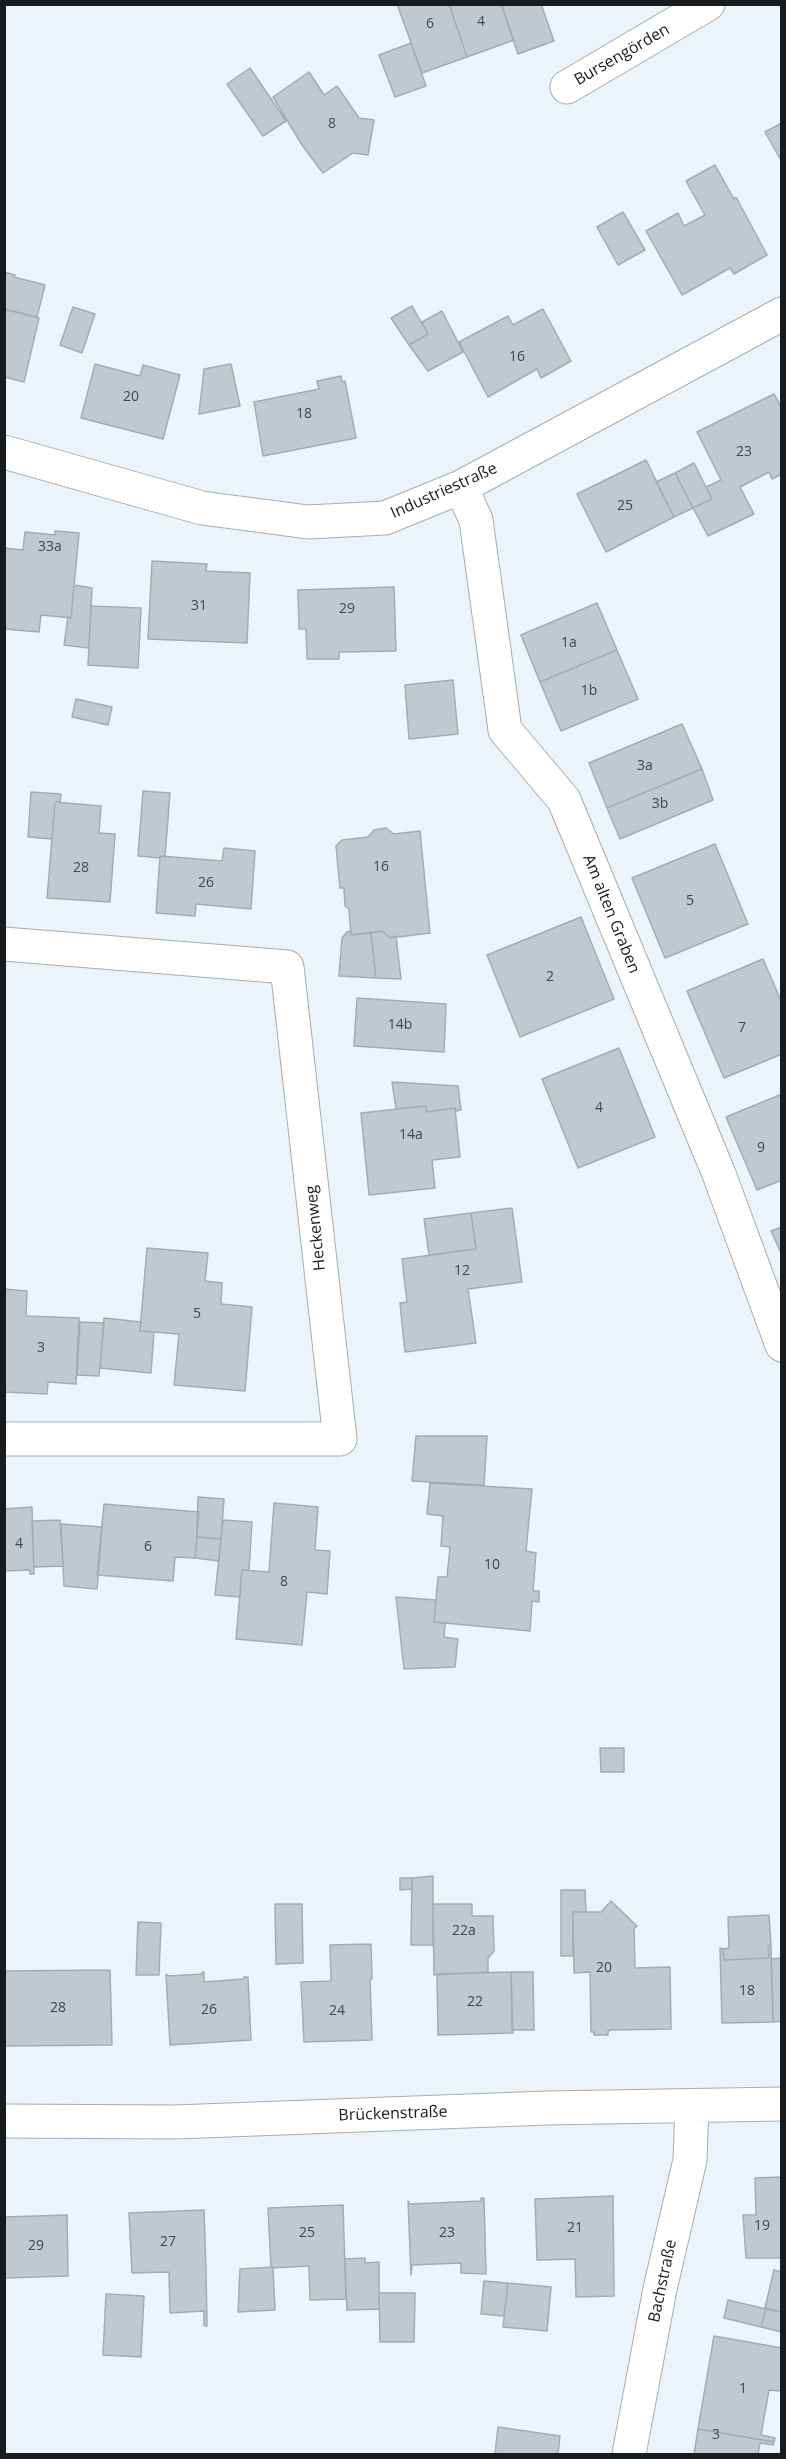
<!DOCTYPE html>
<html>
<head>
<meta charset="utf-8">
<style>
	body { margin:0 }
	#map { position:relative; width:786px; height:2459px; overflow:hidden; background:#ebf4fb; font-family:"Open Sans",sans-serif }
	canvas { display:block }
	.frame { position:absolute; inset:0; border:6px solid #191c1e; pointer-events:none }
</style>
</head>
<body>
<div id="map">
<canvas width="786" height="2459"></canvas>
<div class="frame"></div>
</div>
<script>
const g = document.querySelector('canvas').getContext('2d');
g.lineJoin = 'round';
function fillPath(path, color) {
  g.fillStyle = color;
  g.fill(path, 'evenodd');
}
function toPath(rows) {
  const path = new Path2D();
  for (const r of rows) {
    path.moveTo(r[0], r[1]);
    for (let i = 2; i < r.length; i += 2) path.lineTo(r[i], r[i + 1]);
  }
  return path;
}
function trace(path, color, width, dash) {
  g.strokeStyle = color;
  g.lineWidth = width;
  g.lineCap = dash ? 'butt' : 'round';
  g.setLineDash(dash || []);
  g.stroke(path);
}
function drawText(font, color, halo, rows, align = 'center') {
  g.font = font + ' "Open Sans",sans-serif';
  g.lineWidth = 6;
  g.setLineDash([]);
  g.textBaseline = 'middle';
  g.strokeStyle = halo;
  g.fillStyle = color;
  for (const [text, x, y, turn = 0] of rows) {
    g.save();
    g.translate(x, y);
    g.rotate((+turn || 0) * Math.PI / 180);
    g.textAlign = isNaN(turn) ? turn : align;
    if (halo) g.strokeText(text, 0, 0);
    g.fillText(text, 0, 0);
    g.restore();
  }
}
const building = toPath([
	[397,4,449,4,467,57,422,73,397,4],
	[449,4,501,4,514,40,467,57,449,4],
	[501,4,541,4,554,41,518,54,501,4],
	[411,43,426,86,395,97,379,55,411,43],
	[250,68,286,121,263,136,227,84,250,68],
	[309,72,324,95,337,86,359,118,374,120,368,155,353,153,323,173,302,145,273,97,309,72],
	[782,123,782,162,765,132,782,123],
	[715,165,734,199,736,197,767,255,734,274,730,268,682,295,646,231,678,213,684,226,705,215,686,181,715,165],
	[623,212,645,250,618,265,597,227,623,212],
	[4,272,15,275,14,277,45,285,37,317,4,309,4,272],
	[412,306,428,334,409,345,391,318,412,306],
	[73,307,95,314,82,353,60,345,73,307],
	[4,309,39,318,24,382,4,377,4,309],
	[543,309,571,361,541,378,537,369,488,397,459,342,508,316,513,325,543,309],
	[442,311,463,352,428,371,409,345,428,334,422,322,442,311],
	[95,364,140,376,143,365,180,375,163,439,81,418,95,364],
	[231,364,240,406,199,414,204,369,231,364],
	[341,376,342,382,345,381,356,438,263,456,254,402,319,389,317,381,341,376],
	[774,394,782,408,782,474,772,479,769,472,740,487,754,514,708,536,693,508,712,499,706,487,721,480,697,432,774,394],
	[646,460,674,517,606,552,577,494,646,460],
	[694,463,712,499,693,508,675,473,694,463],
	[675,473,693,508,674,517,656,482,675,473],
	[55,531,79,533,71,618,41,615,39,632,4,629,4,548,23,550,25,532,55,535,55,531],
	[152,561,207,564,206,571,250,573,247,643,148,639,152,561],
	[74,585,92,588,89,648,64,645,68,617,71,618,74,585],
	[394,587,396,651,339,652,339,659,307,659,306,629,299,629,298,590,394,587],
	[597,603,617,650,540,682,521,635,597,603],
	[91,606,141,608,138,668,88,665,91,606],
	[617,650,638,699,561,731,540,682,617,650],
	[453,680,458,734,409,739,405,685,453,680],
	[76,699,112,707,108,725,72,717,76,699],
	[682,724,702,769,607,808,589,763,682,724],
	[702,769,713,800,620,839,607,808,702,769],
	[143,791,170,793,165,857,160,856,160,858,138,856,143,791],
	[31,792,61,794,60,802,55,802,52,839,28,837,31,792],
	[55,802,101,806,99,833,115,834,110,902,47,898,55,802],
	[386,828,394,834,420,831,430,933,390,938,382,931,351,935,349,909,345,906,344,888,340,888,336,846,342,840,368,837,374,830,386,828],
	[715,844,748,924,665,958,632,878,715,844],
	[224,848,255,851,251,909,196,904,195,916,156,913,160,856,222,861,224,848],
	[581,917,614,999,520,1037,487,955,581,917],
	[351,931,351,935,371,933,376,978,339,976,342,938,347,932,351,931],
	[382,931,390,938,396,936,401,979,376,978,371,933,382,931],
	[763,959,782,1003,782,1054,724,1078,687,991,763,959],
	[357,998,446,1004,444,1052,354,1046,357,998],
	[619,1048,655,1137,578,1168,542,1079,619,1048],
	[392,1082,458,1086,461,1110,456,1111,455,1108,426,1112,426,1106,396,1109,392,1082],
	[782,1094,782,1180,757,1190,726,1117,782,1094],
	[426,1106,426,1112,455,1108,460,1157,432,1160,435,1188,369,1195,361,1113,426,1106],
	[512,1208,522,1282,468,1289,476,1343,405,1352,400,1303,407,1302,402,1259,476,1249,471,1213,512,1208],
	[471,1213,476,1249,429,1255,424,1219,471,1213],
	[782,1227,782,1255,771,1231,782,1227],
	[147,1248,208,1253,205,1281,222,1283,221,1304,252,1307,245,1391,174,1385,179,1334,140,1331,147,1248],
	[4,1289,27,1291,26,1316,79,1318,76,1384,48,1382,47,1394,4,1392,4,1289],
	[104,1318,141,1322,140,1331,154,1332,151,1373,100,1368,104,1318],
	[80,1322,104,1323,99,1376,77,1375,80,1322],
	[416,1436,487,1436,484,1485,412,1481,416,1436],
	[430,1483,532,1489,526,1551,536,1553,533,1591,539,1591,539,1602,532,1601,530,1631,434,1622,438,1577,447,1577,450,1547,441,1546,443,1516,427,1514,430,1483],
	[198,1497,224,1499,221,1539,197,1537,198,1497],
	[274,1503,318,1507,315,1550,330,1551,327,1594,307,1592,302,1645,236,1639,242,1570,269,1572,274,1503],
	[104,1504,199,1512,195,1558,175,1557,173,1581,97,1575,104,1504],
	[32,1507,34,1574,30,1574,30,1570,4,1571,4,1509,32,1507],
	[60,1520,63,1566,34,1567,32,1521,60,1520],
	[223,1520,252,1522,249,1570,242,1570,240,1597,215,1595,223,1520],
	[61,1524,102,1527,97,1589,64,1586,61,1524],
	[197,1537,221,1539,219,1561,195,1558,197,1537],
	[396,1597,436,1600,434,1622,445,1624,444,1637,458,1639,455,1667,404,1669,396,1597],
	[600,1748,624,1748,624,1772,601,1772,600,1748],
	[433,1876,433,1945,411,1945,412,1878,433,1876],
	[400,1878,412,1878,412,1889,400,1890,400,1878],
	[561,1890,585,1890,586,1912,573,1912,573,1956,561,1956,561,1890],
	[611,1901,637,1926,634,1929,635,1968,670,1967,671,2029,611,2030,608,2031,608,2035,594,2035,594,2032,591,2032,590,1972,574,1973,573,1912,601,1912,611,1901],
	[275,1904,302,1904,303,1963,276,1964,275,1904],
	[433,1904,472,1904,472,1916,493,1916,494,1951,488,1958,488,1972,434,1975,433,1904],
	[769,1915,771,1945,768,1946,769,1958,724,1960,723,1949,729,1948,728,1917,769,1915],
	[138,1922,161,1923,159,1975,136,1975,138,1922],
	[371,1944,372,1979,370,1979,372,2040,304,2042,301,1982,331,1981,330,1945,371,1944],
	[771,1945,773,2022,722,2023,720,1948,723,1949,724,1960,769,1958,768,1946,771,1945],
	[782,1958,782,2021,773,2022,771,1959,782,1958],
	[110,1970,112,2045,4,2046,4,1971,110,1970],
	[202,1972,204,1972,204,1982,244,1979,244,1977,248,1977,251,2040,170,2045,166,1974,169,1976,202,1974,202,1972],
	[511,1972,513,2033,438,2035,437,1974,511,1972],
	[511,1972,533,1972,534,2030,512,2030,511,1972],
	[782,2177,782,2258,746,2258,743,2215,756,2215,755,2178,782,2177],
	[613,2196,614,2296,576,2297,575,2259,537,2260,535,2199,613,2196],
	[481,2198,484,2198,486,2274,461,2273,461,2263,412,2265,411,2275,408,2201,410,2204,481,2201,481,2198],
	[343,2205,346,2299,310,2300,309,2266,271,2268,268,2208,343,2205],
	[204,2210,206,2271,207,2326,204,2326,204,2311,170,2313,169,2272,132,2273,129,2213,204,2210],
	[67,2215,68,2276,4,2278,4,2217,67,2215],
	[365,2258,365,2263,379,2262,379,2309,347,2310,345,2259,365,2258],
	[273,2267,275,2310,238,2312,240,2269,273,2267],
	[774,2270,782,2272,782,2312,765,2308,774,2270],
	[484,2281,508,2283,504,2316,481,2314,484,2281],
	[508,2283,551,2287,547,2331,503,2327,508,2283],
	[379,2293,415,2293,414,2342,380,2342,379,2293],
	[106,2294,144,2296,141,2357,103,2355,106,2294],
	[728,2300,766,2309,761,2327,724,2318,728,2300],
	[766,2309,782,2312,782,2332,761,2327,766,2309],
	[714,2336,782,2348,781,2391,769,2390,761,2435,775,2438,774,2442,698,2429,714,2336],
	[498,2427,560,2436,558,2454,495,2454,498,2427],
	[698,2429,774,2442,773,2445,760,2443,758,2454,694,2454,698,2429]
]);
const minor = toPath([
	[567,87,708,4],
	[4,452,202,508,308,522,385,518,461,487,782,314],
	[461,487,476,520,505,730,564,800,719,1174,782,1345],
	[4,944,287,967,340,1439,4,1439],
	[4,2121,175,2122,547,2108,782,2104],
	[629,2454,660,2289,690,2160,692,2107]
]);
const numberNames = [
	["4",481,22],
	["6",430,24],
	["8",332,124],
	["16",517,357],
	["20",131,397],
	["18",304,414],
	["23",744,452],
	["25",625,506],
	["33a",50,547],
	["31",199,606],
	["29",347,609],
	["1a",569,643],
	["1b",589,691],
	["3a",645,766],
	["3b",660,804],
	["16",381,867],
	["28",81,868],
	["26",206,883],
	["5",690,901],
	["2",550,977],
	["14b",400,1025],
	["7",742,1028],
	["4",599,1108],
	["14a",411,1135],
	["9",761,1148],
	["12",462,1271],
	["5",197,1314],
	["3",41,1348],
	["4",19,1544],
	["6",148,1547],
	["10",492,1565],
	["8",284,1582],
	["22a",464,1931],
	["20",604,1968],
	["18",747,1991],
	["22",475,2002],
	["28",58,2008],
	["26",209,2010],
	["24",337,2011],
	["19",762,2226],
	["21",575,2228],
	["25",307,2233],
	["23",447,2233],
	["27",168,2242],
	["29",36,2246],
	["1",743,2389],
	["3",716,2435]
];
const streetNames = [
	["Bursengörden",622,55,-30],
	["Industriestraße",444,491,-24],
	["Am alten Graben",611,914,68],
	["Heckenweg",316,1228,-96],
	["Brückenstraße",393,2114,-2],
	["Bachstraße",663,2281,-78]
];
fillPath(building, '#bfc9cf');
trace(building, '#a3acb3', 1.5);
trace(minor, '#a4adb4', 35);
trace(minor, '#fff', 33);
drawText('14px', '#42474a', null, numberNames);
drawText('16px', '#191c1e', '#fff', streetNames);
</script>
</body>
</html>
